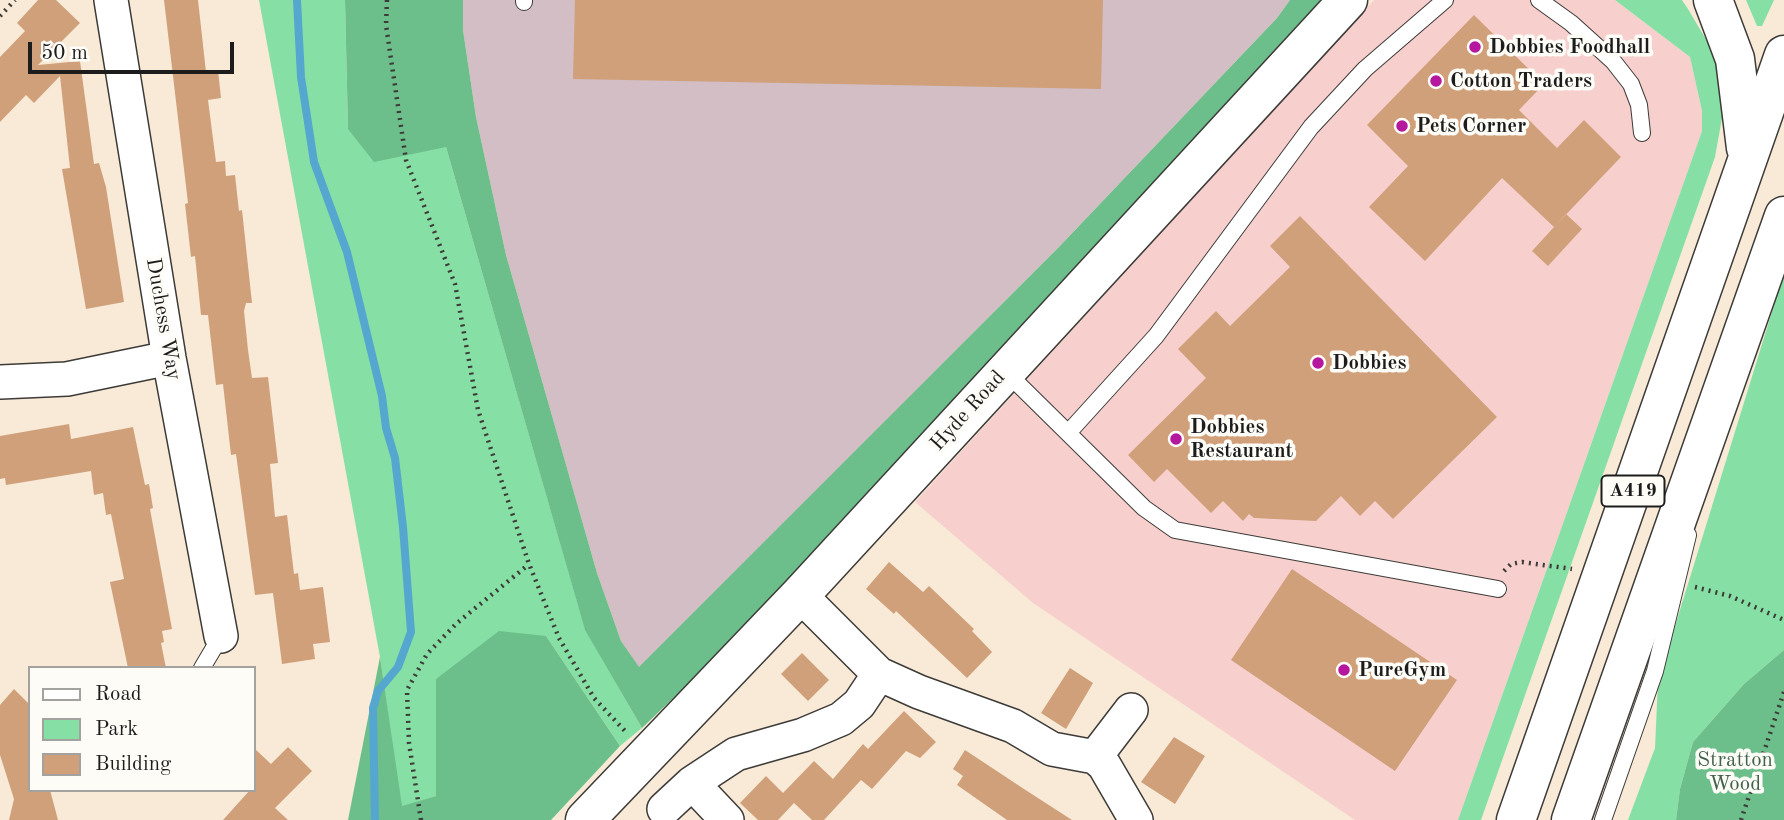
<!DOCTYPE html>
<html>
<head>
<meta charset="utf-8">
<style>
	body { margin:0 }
	#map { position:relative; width:1784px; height:820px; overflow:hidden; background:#f8ead7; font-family:"Old Standard TT",serif }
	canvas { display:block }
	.legend { position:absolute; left:28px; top:666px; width:228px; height:126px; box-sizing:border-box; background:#fdfcf7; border:2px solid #a3a29f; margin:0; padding:9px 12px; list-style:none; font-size:21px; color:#1c1c1c }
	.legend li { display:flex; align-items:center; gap:14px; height:35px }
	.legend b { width:35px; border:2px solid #a3a29f }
	.scale { position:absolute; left:28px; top:42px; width:206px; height:32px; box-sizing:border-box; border:4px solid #1c1c1c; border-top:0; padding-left:9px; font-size:21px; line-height:24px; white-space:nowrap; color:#1c1c1c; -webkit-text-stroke:5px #fdfcf7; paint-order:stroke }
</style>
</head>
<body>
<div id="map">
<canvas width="1784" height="820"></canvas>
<ul class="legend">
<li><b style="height:9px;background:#fff"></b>Road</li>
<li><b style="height:19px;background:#86e0a5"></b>Park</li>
<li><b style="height:19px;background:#d0a07b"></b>Building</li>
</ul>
<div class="scale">50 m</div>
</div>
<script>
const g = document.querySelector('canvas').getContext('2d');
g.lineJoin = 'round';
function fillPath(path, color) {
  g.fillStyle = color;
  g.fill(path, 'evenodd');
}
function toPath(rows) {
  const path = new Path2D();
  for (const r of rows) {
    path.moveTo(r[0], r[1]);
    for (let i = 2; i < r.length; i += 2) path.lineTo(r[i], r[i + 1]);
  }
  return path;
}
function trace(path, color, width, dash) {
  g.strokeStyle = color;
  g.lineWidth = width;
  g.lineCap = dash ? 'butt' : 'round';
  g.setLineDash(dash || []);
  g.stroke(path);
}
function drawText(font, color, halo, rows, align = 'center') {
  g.font = font + ' "Old Standard TT",serif';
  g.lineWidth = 7;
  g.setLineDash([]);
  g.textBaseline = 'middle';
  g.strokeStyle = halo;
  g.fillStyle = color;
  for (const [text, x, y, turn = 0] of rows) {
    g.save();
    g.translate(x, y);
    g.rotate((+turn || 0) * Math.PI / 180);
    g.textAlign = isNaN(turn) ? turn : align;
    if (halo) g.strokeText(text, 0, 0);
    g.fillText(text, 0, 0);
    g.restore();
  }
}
const built = toPath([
	[1374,0,1615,0,1690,57,1702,111,1702,131,1458,820,1355,820,1033,603,915,502]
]);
const industrial = toPath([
	[463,0,1290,0,1277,18,1058,248,639,668,621,641,597,573,506,255,476,117,463,30]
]);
const green = toPath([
	[259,0,345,0,348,129,446,147,585,629,642,728,620,746,546,636,436,679,436,796,401,807,380,657],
	[1615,0,1682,0,1688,9,1714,53,1724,107,1715,157,1481,820,1458,820,1702,131,1702,111,1690,57],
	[1746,0,1774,0,1762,26,1757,26],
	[1784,273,1784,650,1744,684,1693,742,1680,789,1676,820,1628,820,1655,748,1658,681]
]);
const forest = toPath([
	[345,0,463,0,463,30,476,117,506,255,597,573,621,641,639,667,1058,248,1277,18,1290,0,1322,0,762,613,642,728,585,630,446,147,374,162,348,129],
	[499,631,546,636,620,746,551,820,348,820,380,657,402,806,436,796,436,679],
	[1784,650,1784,820,1676,820,1680,789,1693,742,1744,684]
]);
const stream = toPath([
	[297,0,301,77,314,162,347,252,382,396,386,428,395,458,403,527,411,632,398,667,378,691,373,708,375,820]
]);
const building = toPath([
	[38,0,56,0,80,23,38,65,80,61,94,164,99,163,106,187,124,302,86,309,62,169,70,168,60,76,34,103,26,95,0,122,0,57,25,31,17,23],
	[164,0,198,0,206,72,218,70,221,98,208,100,216,162,225,161,226,176,235,175,239,211,242,210,252,303,246,303,244,311,248,350,252,378,268,377,278,463,270,464,275,517,287,515,294,574,298,573,300,590,323,587,330,642,313,644,315,659,282,664,273,593,255,595,236,454,231,455,223,384,216,385,208,315,201,315,195,256,191,257,185,204,188,203],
	[575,0,1103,0,1101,89,573,79],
	[1474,15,1544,84,1519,110,1557,148,1584,120,1621,157,1554,227,1502,178,1425,261,1369,207,1408,166,1367,125],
	[1566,214,1582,229,1548,266,1532,251],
	[1300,216,1497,417,1393,519,1375,501,1360,516,1341,496,1316,521,1254,518,1249,514,1243,521,1223,501,1211,513,1167,469,1154,482,1128,455,1206,378,1178,349,1216,311,1230,326,1290,267,1270,246],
	[69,424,71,439,133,427,145,485,149,484,153,508,150,509,172,629,162,631,164,642,161,643,166,668,128,668,110,582,124,579,111,514,106,515,103,493,94,495,91,471,6,485,5,478,0,479,0,436],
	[889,562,923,592,929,586,974,629,972,631,992,652,967,678,896,611,894,614,866,589],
	[1292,569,1457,680,1395,771,1231,660],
	[802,653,829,680,808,701,781,674],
	[1070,668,1093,683,1066,729,1041,713],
	[14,689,30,705,30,790,50,790,58,820,9,820,14,799,0,755,0,705],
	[904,711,936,742,920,758,906,751,872,789,861,780,824,820,812,820,794,803,778,820,758,820,740,803,766,776,783,793,814,761,833,779,863,744,868,749],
	[1174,737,1205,756,1175,804,1141,782],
	[288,747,312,771,275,808,288,820,223,820,250,790,254,790,254,748,271,764],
	[965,750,1024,789,1072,820,1007,820,957,785,963,776,953,769]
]);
const path = toPath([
	[387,0,386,25,406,160,455,284,478,410,529,564,559,638,594,698,625,731],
	[0,16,15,0],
	[1504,571,1511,564,1522,562,1572,569],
	[1695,587,1730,596,1784,620],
	[421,820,409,743,407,690,427,654,457,623,528,565],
	[1741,820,1784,692]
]);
const service = toPath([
	[524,0,524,2],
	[1539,0,1571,23,1613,61,1631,84,1639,105,1642,133],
	[1005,371,1144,508,1175,530,1498,589],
	[1068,433,1156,336,1311,127,1365,69,1445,0],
	[202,668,221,636],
	[1603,820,1655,671,1688,535]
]);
const minor = toPath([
	[111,0,169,358,221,636],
	[0,382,67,379,169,358],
	[800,595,879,674,919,692,1013,726,1052,749,1095,757,1104,765,1136,820],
	[1095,757,1131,710],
	[664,809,692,783],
	[727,820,692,783,736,754,803,735,841,719,859,704,879,674]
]);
const secondary = toPath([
	[585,820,800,595,1348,0]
]);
const trunk = toPath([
	[1713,0,1735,59,1746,148],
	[1516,820,1784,55],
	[1571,820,1784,216]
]);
const markers = [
	[1475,47,7,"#b5179e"],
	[1436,81,7,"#b5179e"],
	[1402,126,7,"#b5179e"],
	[1318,363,7,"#b5179e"],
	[1176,439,7,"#b5179e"],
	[1344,670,7,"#b5179e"]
];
const shields = [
	[1633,491,63]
];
const shieldNames = [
	["A419",1633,491]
];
const poiNames = [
	["Dobbies Foodhall",1489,47],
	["Cotton Traders",1450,81],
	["Pets Corner",1416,126],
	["Dobbies",1332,363],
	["Dobbies",1190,427],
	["Restaurant",1190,451],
	["PureGym",1358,670]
];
const streetNames = [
	["Duchess Way",163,319,80],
	["Hyde Road",968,411,-48]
];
const parkNames = [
	["Stratton",1735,760],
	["Wood",1735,784]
];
fillPath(built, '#f7d0ce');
fillPath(industrial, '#d2bec4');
fillPath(green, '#86e0a5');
fillPath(forest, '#6cbe8a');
trace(stream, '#55a7d0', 8);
fillPath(building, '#d0a07b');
trace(service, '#3d3b38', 18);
trace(minor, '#3d3b38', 36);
trace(secondary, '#3d3b38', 41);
trace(trunk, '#3d3b38', 41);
trace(path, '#3d3b38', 4.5, [2, 5]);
trace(service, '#fff', 16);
trace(minor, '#fff', 33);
trace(secondary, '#fff', 38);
trace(trunk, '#fff', 38);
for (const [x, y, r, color] of markers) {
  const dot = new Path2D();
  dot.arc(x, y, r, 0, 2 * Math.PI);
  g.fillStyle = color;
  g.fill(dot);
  trace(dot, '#fdfcf7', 2.5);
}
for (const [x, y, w] of shields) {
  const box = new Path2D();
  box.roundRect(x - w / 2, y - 15.5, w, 31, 5);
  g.fillStyle = '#fdfcf7';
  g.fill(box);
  trace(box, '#1c1c1c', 2);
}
drawText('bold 19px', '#1c1c1c', null, shieldNames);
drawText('bold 21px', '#1c1c1c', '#fdfcf7', poiNames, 'left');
drawText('21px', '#1c1c1c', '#fdfcf7', streetNames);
drawText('21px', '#41614c', '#fdfcf7', parkNames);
</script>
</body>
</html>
